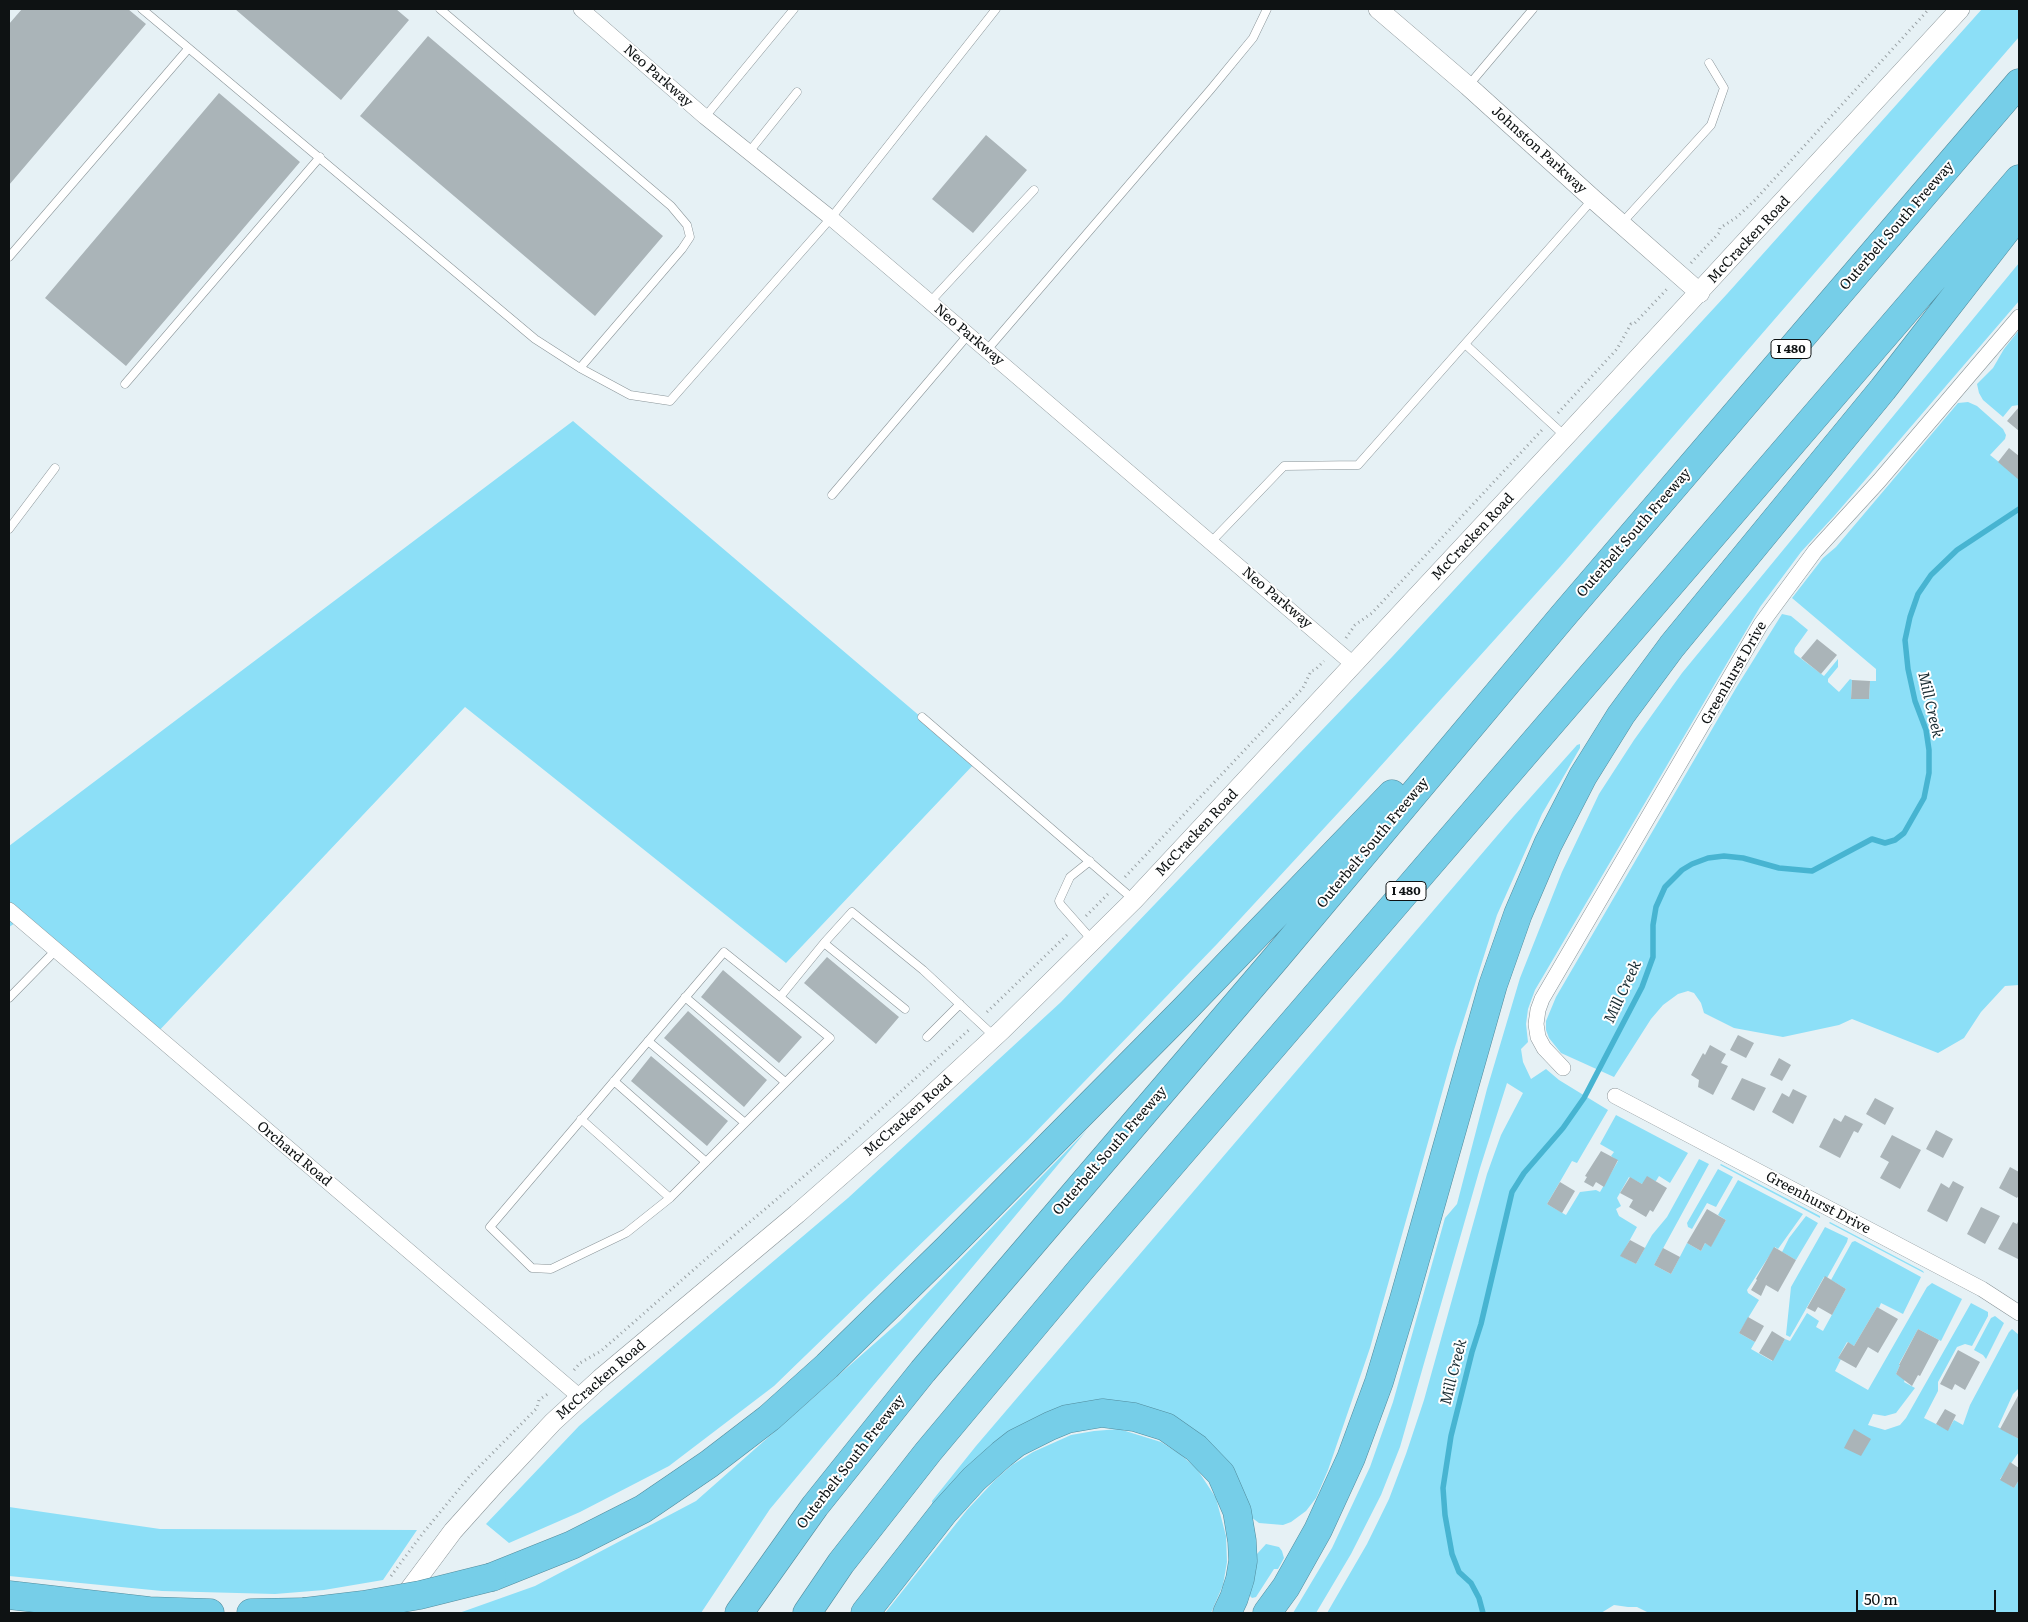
<!DOCTYPE html>
<html>
<head>
<meta charset="utf-8">
<style>
	body { margin:0 }
	#map { position:relative; width:2028px; height:1622px; overflow:hidden; background:#e6f1f5; font-family:Literata,serif }
	canvas { display:block }
	.frame { position:absolute; inset:0; border:10px solid #0e1213; pointer-events:none }
	.scale { position:absolute; left:1856px; top:1590px; width:140px; height:22px; box-sizing:border-box; border:2px solid #0e1213; border-top:0; padding-left:6px; font-size:15px; line-height:18px; white-space:nowrap; color:#0e1213; -webkit-text-stroke:4px #fff; paint-order:stroke }
</style>
</head>
<body>
<div id="map">
<canvas width="2028" height="1622"></canvas>
<div class="frame"></div>
<div class="scale">50 m</div>
</div>
<script>
const g = document.querySelector('canvas').getContext('2d');
g.lineJoin = 'round';
function fillPath(path, color) {
  g.fillStyle = color;
  g.fill(path, 'evenodd');
}
function toPath(rows) {
  const path = new Path2D();
  for (const r of rows) {
    path.moveTo(r[0], r[1]);
    for (let i = 2; i < r.length; i += 2) path.lineTo(r[i], r[i + 1]);
  }
  return path;
}
function trace(path, color, width, dash) {
  g.strokeStyle = color;
  g.lineWidth = width;
  g.lineCap = dash ? 'butt' : 'round';
  g.setLineDash(dash || []);
  g.stroke(path);
}
function drawText(font, color, halo, rows, align = 'center') {
  g.font = font + ' Literata,serif';
  g.lineWidth = 4;
  g.setLineDash([]);
  g.textBaseline = 'middle';
  g.strokeStyle = halo;
  g.fillStyle = color;
  for (const [text, x, y, turn = 0] of rows) {
    g.save();
    g.translate(x, y);
    g.rotate((+turn || 0) * Math.PI / 180);
    g.textAlign = isNaN(turn) ? turn : align;
    if (halo) g.strokeText(text, 0, 0);
    g.fillText(text, 0, 0);
    g.restore();
  }
}
const green = toPath([
	[1982,9,2019,9,2019,37,1560,567,1351,799,1217,944,1028,1140,774,1386,669,1466,580,1512,509,1543,486,1524,579,1426,848,1198,1061,1002,1392,657,1727,294],
	[2019,263,2019,301,1835,515,1801,552,1760,607,1535,990,1528,1009,1526,1024,1528,1042,1521,1049,1523,1062,1531,1079,1546,1069,1559,1080,1608,1110,1577,1163,1572,1161,1547,1204,1566,1215,1580,1192,1596,1190,1600,1192,1618,1161,1611,1156,1614,1152,1600,1144,1616,1115,1688,1153,1670,1183,1659,1176,1656,1181,1642,1184,1629,1177,1617,1198,1621,1206,1616,1209,1619,1216,1637,1227,1621,1256,1636,1264,1652,1235,1667,1217,1699,1159,1709,1164,1654,1265,1671,1274,1687,1243,1701,1251,1705,1243,1711,1246,1726,1220,1718,1215,1738,1180,1803,1214,1778,1249,1775,1247,1747,1290,1748,1293,1759,1300,1739,1333,1755,1342,1751,1349,1772,1361,1785,1339,1790,1341,1807,1313,1819,1321,1816,1327,1823,1331,1846,1289,1831,1280,1852,1242,1855,1241,1921,1277,1903,1314,1881,1303,1879,1308,1877,1307,1854,1346,1847,1342,1838,1358,1841,1359,1835,1371,1868,1390,1927,1287,1932,1283,1962,1299,1941,1341,1918,1329,1899,1364,1900,1365,1896,1374,1905,1379,1904,1382,1915,1388,1896,1413,1885,1416,1873,1414,1868,1425,1885,1430,1900,1425,1906,1418,1971,1303,1988,1312,1988,1316,1972,1346,1965,1344,1957,1347,1938,1382,1938,1391,1924,1418,1948,1430,1954,1420,1963,1425,1970,1405,2009,1332,2012,1329,2019,1335,2019,1388,2013,1394,1998,1427,2019,1439,2019,1452,2000,1479,2014,1488,2019,1480,2019,1613,1649,1613,1637,1607,1628,1607,1614,1605,1601,1613,1327,1613,1367,1544,1389,1499,1406,1454,1424,1400,1487,1174,1501,1135,1523,1093,1507,1083,1480,1168,1400,1447,1381,1495,1351,1554,1316,1613,1293,1613,1332,1548,1370,1467,1393,1402,1445,1218,1457,1204,1487,1089,1520,978,1562,872,1599,794,1634,740,1682,673],
	[2019,330,2019,405,2012,406,2003,417,1983,400,1979,393,1977,384,1993,368,2004,349],
	[1968,402,1977,406,2003,429,2006,435,2005,439,1990,455,2019,478,2019,985,2005,986,1981,1012,1964,1038,1938,1053,1852,1019,1839,1025,1783,1037,1734,1028,1704,1013,1701,1003,1694,993,1688,991,1678,994,1663,1005,1651,1019,1614,1077,1561,1053,1549,1038,1546,1030,1546,1021,1556,997,1736,688,1782,614,1791,616,1808,630,1795,648,1794,652,1795,654,1824,676,1838,659,1838,667,1828,679,1828,682,1839,692,1850,679,1852,680,1851,698,1869,699,1870,681,1876,681,1876,669,1792,598,1823,558,1836,547,1958,403],
	[573,421,975,763,786,963,465,707,155,1035,20,920,9,927,9,846],
	[1580,744,1580,748,1542,814,1497,915,1454,1050,1370,1348,1328,1470,1316,1498,1306,1511,1291,1522,1283,1525,1259,1523,1251,1517,1245,1497,1105,1400,933,1506,932,1501,976,1446,1514,816,1577,745],
	[1087,1130,770,1509,701,1613,459,1613,535,1586,696,1501,900,1321],
	[1721,1164,1820,1216,1820,1218,1720,1165],
	[1718,1169,1733,1177,1716,1207,1707,1203,1692,1229,1688,1227,1687,1223],
	[1806,1216,1818,1223,1796,1260,1782,1252,1789,1238],
	[1830,1222,1923,1271,1924,1273,1829,1223],
	[1825,1227,1848,1238,1847,1242,1827,1278,1824,1277,1790,1337,1786,1335,1791,1287],
	[1995,1316,2004,1323,1986,1359,1983,1355,1974,1350,1991,1318],
	[1119,1429,1161,1442,1180,1454,1197,1469,1216,1498,1226,1536,1227,1562,1223,1585,1211,1613,885,1613,967,1510,995,1480,1012,1465,1033,1452,1071,1435,1094,1431],
	[9,1507,160,1529,417,1530,383,1580,324,1590,275,1594,162,1591,9,1576],
	[1266,1544,1279,1547,1282,1551,1284,1558,1278,1569,1274,1569,1256,1597,1252,1598,1248,1594,1254,1565,1257,1554]
]);
const stream = toPath([
	[1483,1613,1479,1598,1471,1583,1459,1572,1452,1554,1445,1515,1443,1488,1451,1436,1472,1352,1481,1324,1512,1192,1524,1173,1563,1128,1584,1098,1642,987,1653,957,1653,925,1656,907,1665,887,1682,870,1692,864,1708,858,1724,856,1743,858,1779,868,1812,871,1872,839,1885,843,1895,840,1904,833,1924,798,1929,773,1929,750,1926,730,1915,701,1908,669,1905,640,1910,617,1918,594,1931,575,1957,550,2019,509]
]);
const building = toPath([
	[22,9,128,9,146,24,9,185,9,24],
	[235,9,396,9,409,20,341,100],
	[428,36,663,236,595,316,360,116],
	[219,93,300,162,126,366,45,298],
	[986,135,1027,170,973,233,932,199],
	[2019,407,2019,431,2007,421],
	[2009,448,2019,456,2019,480,1998,462],
	[1817,639,1837,655,1821,674,1801,658],
	[1852,680,1870,681,1869,699,1851,699],
	[827,957,899,1017,876,1044,804,983],
	[723,970,802,1037,779,1063,701,997],
	[688,1011,767,1080,744,1107,664,1038],
	[1738,1035,1754,1043,1746,1058,1730,1050],
	[1710,1045,1726,1054,1721,1063,1728,1066,1713,1095,1698,1087,1699,1080,1691,1075,1703,1053,1705,1055],
	[651,1056,728,1121,707,1146,631,1081],
	[1779,1058,1791,1065,1782,1081,1770,1075],
	[1742,1078,1766,1088,1754,1111,1731,1099],
	[1793,1089,1807,1096,1793,1124,1772,1112,1782,1093,1789,1097],
	[1875,1098,1894,1108,1885,1125,1866,1114],
	[1845,1115,1863,1124,1858,1133,1854,1131,1840,1158,1819,1147,1834,1118,1841,1122],
	[1936,1130,1953,1139,1943,1158,1926,1149],
	[1892,1135,1921,1150,1900,1189,1880,1178,1889,1162,1880,1157],
	[1601,1151,1618,1160,1604,1187,1596,1182,1593,1187,1584,1182,1587,1177,1585,1176],
	[2010,1167,2019,1172,2019,1195,2017,1198,1999,1188],
	[1647,1176,1667,1188,1653,1212,1650,1210,1646,1217,1629,1207,1633,1200,1620,1193,1630,1177,1642,1184],
	[1953,1181,1964,1187,1947,1222,1927,1211,1941,1183,1949,1188],
	[1560,1182,1575,1191,1562,1213,1547,1204],
	[1981,1207,2000,1216,1985,1244,1967,1234],
	[1707,1209,1726,1220,1711,1247,1705,1243,1701,1251,1687,1243],
	[2019,1219,2019,1256,2018,1259,1998,1249,2013,1222,2017,1224],
	[1630,1240,1645,1248,1636,1264,1620,1256],
	[1774,1247,1796,1260,1778,1292,1766,1285,1761,1296,1751,1290,1757,1280,1756,1279],
	[1663,1248,1680,1257,1671,1274,1654,1265],
	[1825,1276,1846,1289,1832,1315,1818,1307,1815,1312,1807,1308],
	[1877,1307,1898,1319,1878,1353,1868,1347,1856,1368,1838,1358,1848,1342,1854,1346],
	[1748,1317,1764,1326,1755,1342,1739,1333],
	[1918,1329,1939,1340,1920,1376,1918,1375,1912,1386,1896,1374,1900,1365,1899,1365],
	[1772,1331,1785,1339,1773,1361,1759,1353],
	[1958,1350,1980,1362,1965,1390,1955,1384,1952,1390,1940,1384],
	[2019,1394,2019,1439,2000,1429],
	[1945,1409,1956,1415,1948,1431,1936,1424],
	[1854,1429,1871,1439,1861,1456,1844,1448],
	[2010,1462,2019,1468,2019,1480,2014,1488,2000,1480]
]);
const path = toPath([
	[1691,263,1719,233,1720,228,1737,217,1755,200,1929,9],
	[1558,413,1617,349,1631,324,1634,324,1668,288],
	[1346,638,1355,625,1372,613,1542,430],
	[1125,877,1303,688,1311,671,1315,670,1324,661],
	[1086,916,1108,894],
	[987,1012,1069,933],
	[574,1370,580,1363,601,1351,707,1258,847,1140,970,1029],
	[391,1576,423,1533,469,1477,537,1408,539,1400,549,1393]
]);
const service = toPath([
	[142,9,535,339,580,368,630,395,670,401,831,218,996,9],
	[440,9,671,206,687,225,690,237,682,249,580,368],
	[1468,86,1533,9],
	[705,117,794,9],
	[749,152,797,92],
	[1621,224,1711,125,1724,88,1709,63],
	[9,257,188,49],
	[930,302,1034,190],
	[1465,344,1565,436],
	[987,350,1211,89,1253,38,1267,9],
	[125,384,320,157],
	[832,495,968,335],
	[9,529,55,468],
	[1211,542,1284,466,1358,465,1593,199],
	[922,717,1134,900],
	[1090,861,1070,877,1059,901,1061,905,1092,940],
	[685,997,785,1082],
	[780,997,724,952,490,1227,532,1268,551,1269,626,1233,670,1198,830,1038,780,997,824,943],
	[9,998,56,950],
	[905,1009,824,943,852,912,923,970,995,1037],
	[927,1037,960,1004],
	[648,1041,745,1123],
	[614,1081,706,1162],
	[581,1119,670,1198]
]);
const minor = toPath([
	[581,9,705,117,831,218,930,302,1354,665],
	[9,910,580,1397],
	[1563,1068,1544,1048,1538,1037,1536,1024,1538,1010,1542,999,1761,624,1815,551,1879,481,2019,317],
	[1615,1096,1982,1289,2019,1313]
]);
const tertiary = toPath([
	[1378,9,1468,86,1593,199,1700,293],
	[400,1602,453,1531,496,1483,553,1422,601,1378,797,1214,911,1114,1002,1030,1134,900,1566,436,1960,9]
]);
const motorway = toPath([
	[492,1577,572,1545,643,1509,709,1464,769,1418,827,1366,947,1249,1185,1009,1392,794],
	[9,1595,149,1611,210,1613],
	[251,1613,304,1612],
	[739,1613,815,1506,923,1371,1276,958,1563,616,2019,83],
	[807,1613,841,1563,928,1452,1082,1268,2019,179],
	[865,1613,944,1512,974,1479,1002,1454,1016,1443,1050,1426,1067,1419,1102,1413,1134,1417,1166,1427,1196,1448,1221,1474,1237,1511,1242,1541,1243,1561,1240,1579,1234,1598,1227,1613],
	[1267,1613,1286,1587,1318,1530,1351,1458,1379,1382,1404,1299,1493,985,1518,914,1548,844,1583,776,1621,715,1672,646,1883,389,2019,214]
]);
const motorwayBridge = toPath([
	[304,1612,363,1605,420,1595,492,1577]
]);
const shields = [
	[1791,349,40],
	[1406,891,40]
];
const shieldNames = [
	["I 480",1791,349],
	["I 480",1406,891]
];
const streetNames = [
	["Neo Parkway",658,76,41],
	["Johnston Parkway",1539,150,42],
	["Outerbelt South Freeway",1897,226,-49],
	["McCracken Road",1749,240,-47],
	["Neo Parkway",969,335,40],
	["Outerbelt South Freeway",1634,533,-49],
	["McCracken Road",1473,537,-47],
	["Neo Parkway",1277,598,40],
	["Greenhurst Drive",1734,673,-60],
	["McCracken Road",1197,833,-47],
	["Outerbelt South Freeway",1373,843,-50],
	["McCracken Road",908,1116,-42],
	["Outerbelt South Freeway",1110,1151,-49],
	["Orchard Road",294,1154,40],
	["Greenhurst Drive",1818,1203,28],
	["McCracken Road",601,1380,-41],
	["Outerbelt South Freeway",851,1462,-52]
];
const waterNames = [
	["Mill Creek",1930,705,77],
	["Mill Creek",1623,992,-65],
	["Mill Creek",1454,1372,-76]
];
fillPath(green, '#8cdff7');
trace(stream, '#47b4d1', 5.5);
fillPath(building, '#aab4b8');
trace(service, '#8a9498', 9);
trace(minor, '#8a9498', 16);
trace(tertiary, '#8a9498', 20);
trace(motorway, '#528c9d', 29);
trace(path, '#99a1a4', 3, [1, 4]);
trace(service, '#fff', 8);
trace(minor, '#fff', 15);
trace(tertiary, '#fff', 19);
trace(motorway, '#76cee8', 28);
trace(motorwayBridge, '#528c9d', 29, []);
trace(motorwayBridge, '#76cee8', 28);
for (const [x, y, w] of shields) {
  const box = new Path2D();
  box.roundRect(x - w / 2, y - 9.5, w, 19, 4);
  g.fillStyle = '#fff';
  g.fill(box);
  trace(box, '#0e1213', 1);
}
drawText('bold 12px', '#0e1213', null, shieldNames);
drawText('14px', '#0e1213', '#fff', streetNames);
drawText('italic 15px', '#1a2d33', '#fff', waterNames);
</script>
</body>
</html>
